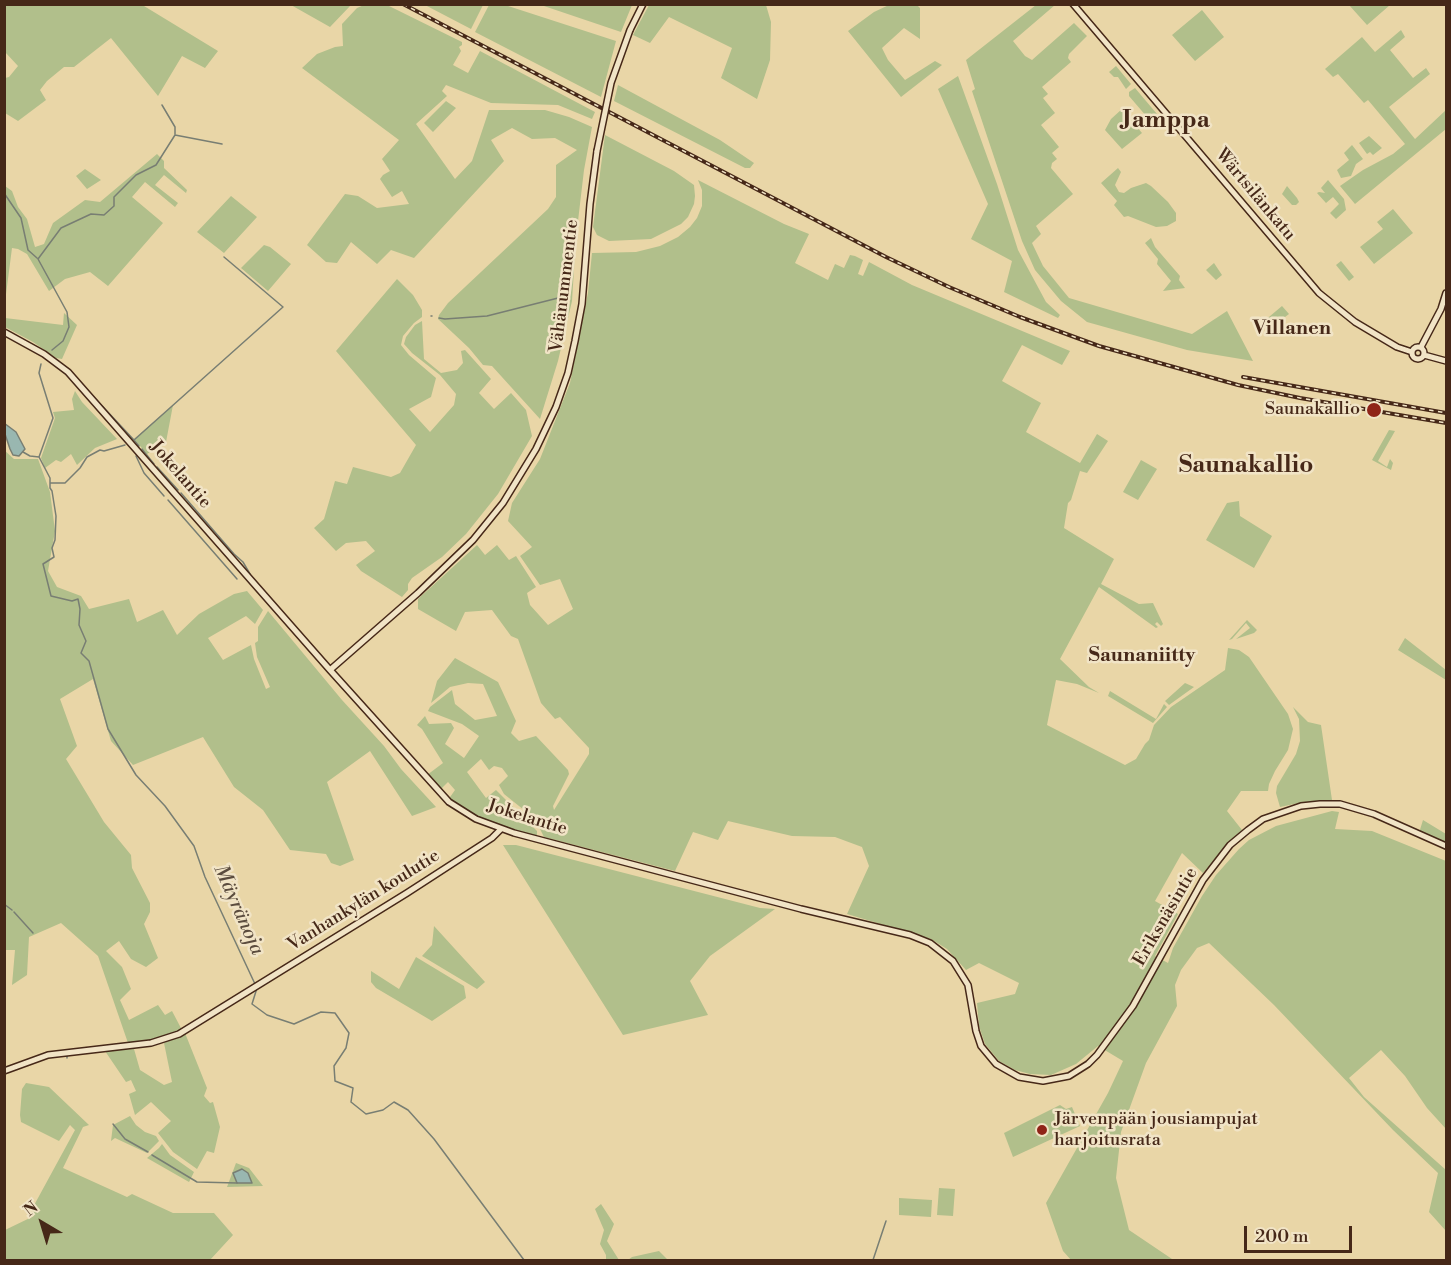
<!DOCTYPE html>
<html>
<head>
<meta charset="utf-8">
<style>
	body { margin:0 }
	#map { position:relative; width:1451px; height:1265px; overflow:hidden; background:#e9d6a7; font-family:"Libre Bodoni",serif }
	canvas { display:block }
	.frame { position:absolute; inset:0; border:6px solid #462818; pointer-events:none }
	.north { position:absolute; left:12px; top:1193px; width:60px; height:60px; -webkit-text-stroke:4px #f1e4c6; paint-order:stroke; rotate:322deg; font-size:16px; font-weight:700; line-height:24px; text-align:center; color:#462818 }
	.north::after { content:''; display:block; margin:auto; width:21px; height:27px; background:#462818; clip-path:polygon(50% 0,100% 100%,50% 72%,0 100%) }
	.scale { position:absolute; left:1244px; top:1226px; width:108px; height:27px; box-sizing:border-box; border:3px solid #462818; border-top:0; padding-left:8px; font-size:18px; line-height:21px; white-space:nowrap; color:#462818; -webkit-text-stroke:4px #f1e4c6; paint-order:stroke }
</style>
</head>
<body>
<div id="map">
<canvas width="1451" height="1265"></canvas>
<div class="frame"></div>
<div class="north">N</div>
<div class="scale">200 m</div>
</div>
<script>
const g = document.querySelector('canvas').getContext('2d');
g.lineJoin = 'round';
function fillPath(path, color) {
  g.fillStyle = color;
  g.fill(path, 'evenodd');
}
function toPath(rows) {
  const path = new Path2D();
  for (const r of rows) {
    if (r.length === 3) {
      path.moveTo(r[0] + r[2], r[1]);
      path.arc(r[0], r[1], r[2], 0, 2 * Math.PI);
      continue;
    }
    path.moveTo(r[0], r[1]);
    for (let i = 2; i < r.length; i += 2) path.lineTo(r[i], r[i + 1]);
  }
  return path;
}
function trace(path, color, width, dash) {
  g.strokeStyle = color;
  g.lineWidth = width;
  g.lineCap = dash ? 'butt' : 'round';
  g.setLineDash(dash || []);
  g.stroke(path);
}
function drawText(font, color, halo, rows, align = 'center') {
  g.font = font + ' "Libre Bodoni",serif';
  g.lineWidth = 5;
  g.setLineDash([]);
  g.textBaseline = 'middle';
  g.strokeStyle = halo;
  g.fillStyle = color;
  for (const [text, x, y, turn = 0] of rows) {
    g.save();
    g.translate(x, y);
    g.rotate((+turn || 0) * Math.PI / 180);
    g.textAlign = isNaN(turn) ? turn : align;
    if (halo) g.strokeText(text, 0, 0);
    g.fillText(text, 0, 0);
    g.restore();
  }
}
const green = toPath([
	[5,4,144,5,144,6,218,51,205,68,182,56,158,96,111,38,74,67,64,67,47,81,40,90,46,100,18,121,5,113,5,78,9,77,18,66,5,52],
	[891,4,917,5,920,8,920,39,904,28,882,48,888,60,905,80,935,61,942,65,901,97,848,31,874,12],
	[291,5,351,5,330,27],
	[364,5,387,5,462,42,462,45,459,47,461,51,453,65,468,73,480,51,595,112,592,119,558,105,491,103,446,85,442,91,447,96,416,124,455,179,472,161,489,110,545,110,569,117,592,127,584,170,576,238,572,301,558,361,540,419,492,366,483,365,469,348,438,319,439,315,448,303,548,209,556,197,556,165,577,150,555,138,532,139,512,128,491,140,504,161,414,258,391,250,377,264,351,242,337,263,326,262,307,245,345,194,358,196,377,208,409,204,402,191,392,197,380,179,383,175,390,171,382,159,399,140,302,68,317,54,335,47,343,46,342,24,357,8],
	[425,5,483,5,471,29],
	[489,5,505,5,616,41,601,97,475,32],
	[541,5,632,5,621,32],
	[649,5,766,5,771,22,770,60,757,99,721,78,732,48,669,17,650,43,633,35],
	[1036,5,1055,5,1013,41,1025,56,1032,60,1074,23,1087,36,1069,54,1068,58,1071,62,1042,87,1048,94,1043,98,1055,113,1041,125,1059,147,1052,153,1057,159,1052,163,1051,168,1073,194,1036,226,1041,234,1032,243,1043,266,1069,298,1192,334,1227,311,1253,361,1187,350,1087,322,1061,301,1035,270,1022,241,972,91,975,89,966,60],
	[1349,5,1390,5,1367,25],
	[1202,10,1224,37,1195,61,1172,35],
	[1401,30,1405,37,1390,50,1413,78,1426,68,1430,74,1389,107,1415,139,1446,110,1446,129,1355,204,1340,186,1363,170,1393,154,1405,144,1368,100,1364,103,1338,74,1333,77,1325,69,1362,37,1375,52],
	[1116,66,1131,84,1126,89,1118,77,1114,77,1109,72],
	[958,76,997,184,1018,250,1046,302,1060,315,1058,318,1004,292,1012,261,971,239,988,204,938,89],
	[618,85,720,140,754,163,750,168,745,168,614,101],
	[1135,88,1157,114,1158,118,1153,124,1129,96,1129,92],
	[446,101,456,108,433,132,424,123],
	[1122,109,1142,133,1122,149,1105,130,1111,119],
	[605,135,674,171,694,185,695,196,694,204,688,217,681,224,651,239,609,241,597,235,593,227],
	[1369,136,1382,148,1373,155,1370,152,1367,154,1359,143],
	[1352,145,1363,159,1356,164,1351,176,1341,178,1337,170,1349,160,1344,153],
	[157,154,164,161,164,168,187,190,186,193,164,175,155,185,178,203,175,207,145,182,132,197,163,223,108,286,90,272,65,279,49,291,27,254,18,249,12,248,5,302,5,186,12,191,18,207,27,219,35,247,44,244,53,223,85,200,100,202],
	[1118,168,1121,172,1115,185,1119,192,1124,193,1131,188,1146,183,1151,186,1168,202,1176,213,1176,221,1167,226,1156,227,1128,216,1124,217,1114,205,1117,201,1101,183],
	[85,169,101,180,87,189,76,176],
	[698,180,784,224,809,234,795,263,828,280,835,264,844,268,850,255,855,256,863,260,858,274,863,276,869,262,912,285,1070,351,1062,365,1022,345,1002,381,1041,403,1026,432,1080,463,1097,434,1108,441,1087,473,1080,471,1071,500,1068,503,1064,528,1114,559,1101,584,1139,604,1153,603,1163,624,1161,626,1157,622,1155,624,1158,627,1156,628,1099,587,1060,659,1089,687,1099,693,1077,684,1056,680,1047,725,1125,765,1136,759,1145,744,1149,740,1154,725,1171,707,1225,670,1228,648,1239,650,1249,657,1288,714,1293,729,1288,750,1275,771,1269,784,1268,791,1241,791,1227,811,1242,830,1231,840,1203,873,1182,853,1155,901,1178,914,1155,956,1168,963,1173,948,1202,896,1216,875,1239,849,1249,840,1276,826,1332,811,1339,812,1335,829,1372,831,1446,861,1446,1129,1427,1108,1405,1076,1381,1050,1349,1078,1364,1097,1446,1170,1446,1231,1429,1212,1438,1173,1393,1130,1274,1005,1209,943,1197,948,1181,970,1175,985,1177,1006,1146,1063,1121,1132,1116,1178,1129,1230,1172,1259,1071,1260,1063,1251,1046,1203,1108,1093,1123,1061,1098,1046,1076,1064,1051,1075,1030,1074,1015,1070,999,1061,985,1044,979,1026,977,1003,1015,994,1019,983,979,963,966,970,947,949,931,939,847,914,869,866,862,847,835,837,792,836,728,821,718,840,693,832,675,871,544,837,540,829,524,810,504,794,499,785,508,776,502,768,494,766,489,770,481,759,467,772,486,798,496,790,537,831,537,836,503,829,471,813,448,800,455,790,448,782,440,790,427,775,443,763,422,729,417,725,425,716,429,724,451,723,454,728,445,744,464,758,479,736,462,724,428,711,430,707,452,690,455,704,475,720,497,716,483,684,468,683,450,687,431,703,437,681,455,658,498,682,516,721,511,733,519,741,536,736,568,770,569,774,553,806,554,810,589,754,589,748,560,717,555,719,541,703,518,639,511,636,492,610,465,612,456,631,418,609,418,599,477,545,485,555,497,545,509,560,516,556,536,587,527,593,530,605,548,625,573,609,560,579,540,585,520,556,532,547,508,521,512,503,540,459,570,383,588,293,592,253,636,252,660,246,678,237,690,227,697,218,702,206,702,190],
	[1328,180,1344,199,1346,210,1336,219,1330,213,1339,204,1333,197,1326,203,1317,193,1319,192,1325,193,1321,188],
	[1287,186,1297,198,1299,202,1296,205,1292,205,1282,194],
	[231,196,257,217,224,253,197,232],
	[1393,209,1413,233,1374,264,1360,247,1383,229,1377,222],
	[1151,238,1155,247,1180,276,1179,280,1185,288,1163,291,1171,281,1157,264,1158,259,1145,243],
	[264,245,270,247,291,264,268,291,241,268],
	[1341,261,1354,277,1349,281,1336,265],
	[1214,263,1222,275,1216,280,1206,270],
	[397,279,413,295,422,310,422,317,414,323,403,336,401,345,409,355,436,378,431,397,409,409,430,432,454,405,456,394,440,375,412,353,404,344,406,337,415,325,422,321,424,359,441,373,457,370,463,363,461,351,465,350,491,379,479,393,494,409,511,393,526,410,532,436,498,494,466,534,442,557,412,578,408,584,408,590,402,597,361,571,356,565,375,551,366,541,346,543,336,551,314,528,324,519,335,481,347,484,353,467,391,477,400,473,416,445,336,351],
	[1282,306,1289,314,1269,329,1263,322],
	[64,313,77,325,62,359,56,358,33,342,5,327,5,318,63,325],
	[75,391,82,402,117,439,95,448,77,465,71,454,61,462,56,460,45,468,41,458,55,418,53,412,74,410,72,399],
	[173,405,166,442,147,454,134,439],
	[1389,430,1395,431,1378,461,1387,467,1390,459,1393,463,1391,470,1372,460],
	[4,450,14,459,38,459,50,492,55,531,48,571,57,587,81,596,89,609,129,599,137,622,163,610,177,635,199,614,234,594,247,591,263,610,255,624,246,616,208,638,223,660,251,645,254,659,266,689,270,687,257,657,255,643,258,641,258,627,268,611,342,700,384,746,401,769,436,807,412,816,370,751,327,782,354,860,340,866,331,863,326,854,290,850,263,810,234,787,203,737,133,765,111,741,93,679,60,699,77,746,66,759,104,822,131,855,132,868,150,903,150,912,144,924,158,958,146,967,131,959,119,941,106,951,122,967,131,989,120,1000,129,1020,158,1005,165,1015,172,1011,182,1030,151,1041,128,1043,98,956,61,923,29,937,27,975,12,985,15,950,4,950],
	[1141,460,1157,469,1138,500,1123,492],
	[1239,501,1240,516,1272,536,1254,568,1206,540,1227,503],
	[1247,620,1257,630,1254,633,1236,639,1250,628,1246,623,1232,639,1229,640],
	[1405,638,1446,670,1446,680,1398,650],
	[1185,683,1194,687,1169,705,1165,701],
	[1110,691,1156,719,1164,704,1167,707,1153,723,1108,696],
	[1293,707,1308,722,1321,725,1332,800,1299,803,1280,807,1276,793,1277,786,1296,754,1300,741,1299,719],
	[1423,820,1446,834,1446,844,1419,833],
	[503,845,516,845,760,908,775,909,710,956,690,981,708,1015,623,1035],
	[434,926,485,982,477,989,422,956,432,945],
	[416,957,464,986,466,998,432,1021,376,988,371,982,371,971,399,989],
	[185,1033,207,1088,204,1096,210,1103,213,1102,220,1127,214,1153,207,1151,197,1169,173,1152,158,1133,171,1121,151,1102,135,1115,129,1094,136,1091,131,1080,126,1082,105,1051,134,1049,140,1070,164,1085,172,1082,164,1043],
	[26,1083,49,1087,89,1125,83,1127,63,1168,127,1197,132,1194,173,1213,214,1213,233,1235,210,1260,5,1260,5,1230,34,1216,32,1209,75,1130,70,1125,59,1141,21,1122,20,1115,22,1089],
	[1060,1105,1066,1109,1072,1107,1080,1126,1013,1157,1004,1133],
	[130,1116,136,1125,145,1132,156,1136,159,1141,147,1153,115,1138,111,1141,113,1125],
	[162,1144,170,1155,194,1172,189,1182,147,1158,159,1148],
	[236,1163,249,1168,263,1186,227,1187],
	[939,1188,955,1189,953,1216,937,1215],
	[899,1198,932,1200,931,1217,899,1215],
	[601,1204,614,1224,607,1241,619,1260,606,1260,606,1255,600,1244,604,1230,595,1209],
	[659,1251,668,1260,628,1260,632,1257]
]);
const water = toPath([
	[4,423,16,432,25,449,19,456,13,455,10,449,5,434,4,423],
	[242,1169,248,1173,252,1183,237,1183,233,1173,242,1169]
]);
const stream = toPath([
	[162,105,175,127,175,134],
	[4,193,21,218,28,250,37,258],
	[431,316,432,316],
	[439,318,445,319,487,316,566,296],
	[52,350,63,341,69,327,67,312,38,259,61,228,91,214,104,215,114,206,114,197,136,175,156,165,175,135,222,144],
	[76,378,134,440,283,307,224,257],
	[134,440,139,446],
	[142,449,154,464],
	[23,452,30,456,39,457,50,478,50,488,52,491,56,516,55,540,52,548,54,557,43,564,51,596,72,601,78,599,80,609,79,625,86,641,81,653,89,661,108,729,136,775,165,806,194,846,205,877,255,984],
	[136,456,144,473,164,496],
	[39,457,53,418,39,373,41,364],
	[157,467,178,490],
	[50,483,65,483,80,468,87,457,100,450,104,451,125,445],
	[181,493,234,554,243,562,250,574],
	[168,500,237,579],
	[4,904,12,910],
	[14,912,33,933],
	[257,988,252,1004,267,1015,294,1024,321,1012,335,1013,349,1033,346,1048,334,1066,335,1081,353,1088,351,1102,366,1114,383,1110,394,1102,408,1110,434,1139,524,1260],
	[67,1056,67,1058],
	[113,1124,125,1139,148,1152],
	[152,1155,197,1182,237,1183],
	[873,1260,886,1221]
]);
const secondary = toPath([
	[1073,4,1319,293,1355,322,1397,347,1412,352],
	[630,30,643,4],
	[4,332,44,354,68,372,330,670,449,802,476,819,514,833,801,909,910,935,930,943,953,961,968,985,976,1031,981,1046,996,1064,1019,1077,1043,1081,1069,1076,1088,1064,1097,1055,1133,1006,1203,880,1230,845,1248,830,1263,819,1301,806,1320,804,1340,804,1374,814,1446,846],
	[1418,353,6],
	[1421,347,1441,309,1446,293],
	[1424,355,1446,361],
	[330,670,418,593,473,540,503,503,536,449,556,407,568,373,575,341,582,304,590,204,597,151],
	[4,1071,48,1055,151,1043,179,1034,407,893,492,838,501,829]
]);
const rail = toPath([
	[403,4,886,257,949,287,1020,317,1099,346,1238,385,1300,398,1446,423],
	[1243,377,1446,413]
]);
const secondaryBridge = toPath([
	[597,151,611,83,630,30]
]);
const markers = [
	[1374,410,8,"#8f2418"],
	[1042,1130,6,"#8f2418"]
];
const streetNames = [
	["Wärtsilänkatu",1255,195,50],
	["Vähänummentie",565,286,-83],
	["Jokelantie",180,475,49],
	["Jokelantie",527,818,17],
	["Vanhankylän koulutie",364,901,-32],
	["Eriksnäsintie",1166,917,-60]
];
const poiNames = [
	["Saunakallio",1360,410],
	["Järvenpään jousiampujat",1054,1120,"left"],
	["harjoitusrata",1054,1141,"left"]
];
const neighbourhoodNames = [
	["Villanen",1292,329],
	["Saunaniitty",1142,656]
];
const waterNames = [
	["Mäyränoja",238,910,66]
];
const districtNames = [
	["Jamppa",1166,121],
	["Saunakallio",1246,466]
];
fillPath(green, '#b1bf8b');
fillPath(water, '#99b7b0');
trace(water, '#787e73', 1.5);
trace(stream, '#787e73', 1.5);
trace(secondary, '#462818', 8);
trace(secondary, '#f1e4c6', 5);
trace(rail, '#462818', 4);
trace(rail, '#f1e4c6', 1.5, [4.5]);
trace(secondaryBridge, '#462818', 8, []);
trace(secondaryBridge, '#f1e4c6', 5);
for (const [x, y, r, color] of markers) {
  const dot = new Path2D();
  dot.arc(x, y, r, 0, 2 * Math.PI);
  g.fillStyle = color;
  g.fill(dot);
  trace(dot, '#f1e4c6', 2);
}
drawText('18px', '#462818', '#f1e4c6', streetNames);
drawText('18px', '#462818', '#f1e4c6', poiNames, 'right');
drawText('bold 20px', '#462818', '#f1e4c6', neighbourhoodNames);
drawText('italic 20px', '#5b4c3e', '#f1e4c6', waterNames);
drawText('bold 24px', '#462818', '#f1e4c6', districtNames);
</script>
</body>
</html>
